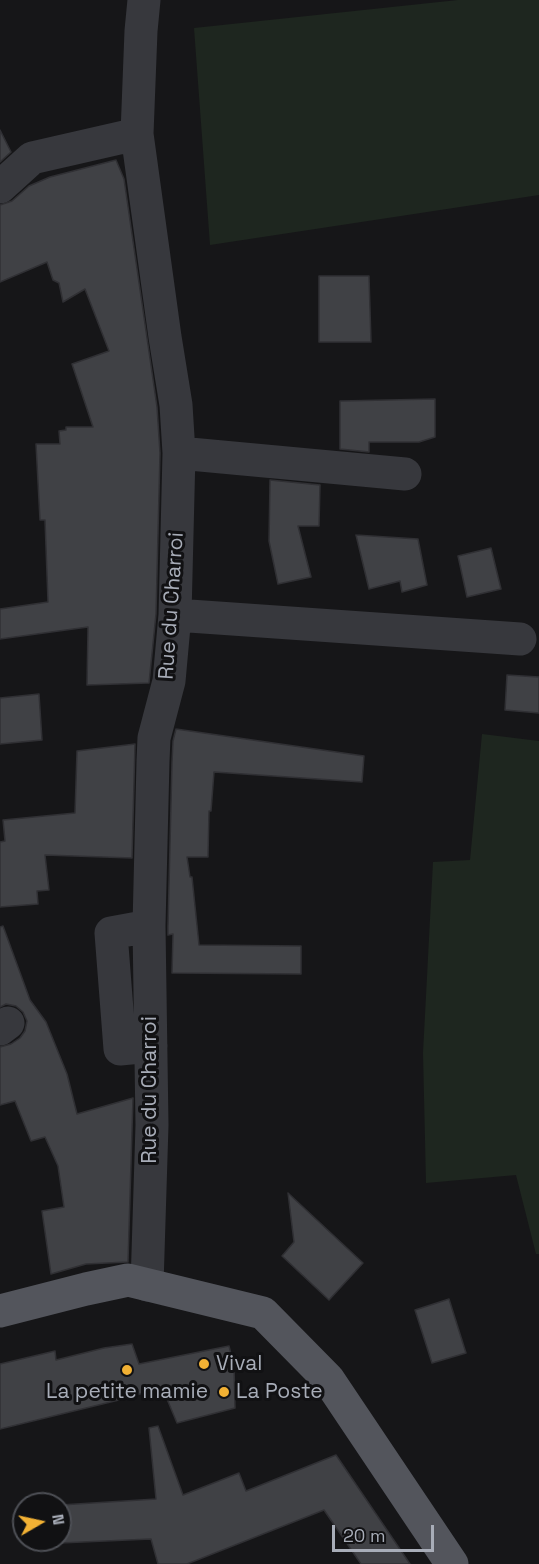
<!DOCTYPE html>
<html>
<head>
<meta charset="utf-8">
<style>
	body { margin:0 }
	#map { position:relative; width:539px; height:1564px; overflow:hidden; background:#161618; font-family:"Space Grotesk",sans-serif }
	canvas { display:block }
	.north { position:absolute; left:12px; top:1492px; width:60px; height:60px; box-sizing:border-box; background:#111113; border:2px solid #4d4f55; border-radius:50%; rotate:81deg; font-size:16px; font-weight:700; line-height:24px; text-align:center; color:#a8adb8 }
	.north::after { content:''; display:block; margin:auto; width:21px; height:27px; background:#f2b134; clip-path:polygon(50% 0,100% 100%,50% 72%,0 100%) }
	.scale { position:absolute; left:332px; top:1525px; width:102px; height:27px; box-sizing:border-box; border:3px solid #a8adb8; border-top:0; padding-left:8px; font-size:18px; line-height:21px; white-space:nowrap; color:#a8adb8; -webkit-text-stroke:4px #111113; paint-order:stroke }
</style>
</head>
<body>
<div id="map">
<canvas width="539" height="1564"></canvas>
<div class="north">N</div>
<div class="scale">20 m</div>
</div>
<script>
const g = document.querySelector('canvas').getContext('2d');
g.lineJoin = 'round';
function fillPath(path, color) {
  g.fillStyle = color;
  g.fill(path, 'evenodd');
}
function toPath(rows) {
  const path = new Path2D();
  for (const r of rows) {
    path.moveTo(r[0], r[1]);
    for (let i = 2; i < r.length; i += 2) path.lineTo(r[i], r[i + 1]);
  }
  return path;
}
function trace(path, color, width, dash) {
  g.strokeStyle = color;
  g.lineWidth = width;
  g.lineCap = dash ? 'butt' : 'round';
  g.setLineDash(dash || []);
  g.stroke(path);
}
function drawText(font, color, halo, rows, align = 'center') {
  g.font = font + ' "Space Grotesk",sans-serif';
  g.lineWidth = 6;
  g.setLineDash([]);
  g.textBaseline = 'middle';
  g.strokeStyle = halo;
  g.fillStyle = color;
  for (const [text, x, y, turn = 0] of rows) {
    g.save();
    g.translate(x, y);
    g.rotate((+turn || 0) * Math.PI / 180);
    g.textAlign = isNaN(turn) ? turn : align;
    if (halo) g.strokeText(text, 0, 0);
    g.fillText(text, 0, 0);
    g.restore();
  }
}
const green = toPath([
	[458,0,539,0,539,195,210,245,194,28],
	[482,734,539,741,539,1254,536,1254,516,1175,426,1183,423,1053,433,862,470,860]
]);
const building = toPath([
	[0,130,11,152,0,162,0,130],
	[116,160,124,179,157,407,160,453,156,614,149,683,87,685,88,627,0,639,0,609,48,602,45,520,40,520,36,444,60,444,59,431,66,430,66,427,93,427,72,364,109,351,85,289,63,302,59,283,53,280,47,262,0,282,0,205,12,201,29,186,50,177,116,160],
	[319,276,369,276,371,342,319,342,319,276],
	[435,399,435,437,419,442,369,442,369,452,340,449,340,401,435,399],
	[270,480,320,485,319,526,298,526,311,577,278,584,269,541,270,480],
	[356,535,418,539,427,585,402,592,400,581,369,589,356,535],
	[491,548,501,589,467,597,458,556,491,548],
	[507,675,539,677,539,713,505,710,507,675],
	[39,694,42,740,0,744,0,698,39,694],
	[176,729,364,756,362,782,214,772,211,811,209,811,208,857,187,857,190,877,192,877,199,945,301,946,301,974,172,973,173,934,168,935,168,926,172,762,173,741,176,729],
	[135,744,132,858,45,855,49,890,37,891,38,904,0,907,0,842,5,841,3,820,75,813,77,751,135,744],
	[3,926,30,1000,46,1022,67,1074,77,1114,133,1098,128,1262,86,1264,51,1274,42,1211,64,1207,58,1166,45,1137,31,1141,15,1101,0,1105,0,1047,11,1044,20,1038,25,1031,27,1021,23,1012,16,1006,6,1004,0,1007,0,927,3,926],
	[288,1193,363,1263,329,1300,282,1256,294,1242,288,1193],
	[449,1299,466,1353,432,1363,415,1310,449,1299],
	[132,1344,139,1364,229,1346,234,1366,235,1408,177,1423,162,1387,127,1398,0,1429,0,1364,55,1351,56,1360,104,1348,132,1344],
	[158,1426,183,1495,239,1473,246,1491,336,1455,410,1564,361,1564,324,1510,187,1564,158,1564,151,1539,60,1543,60,1505,156,1499,149,1428,158,1426]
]);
const minor = toPath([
	[144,0,141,31,137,134,165,337,176,405,179,453,175,615,169,681,154,738,153,761,149,926,152,1125,147,1285],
	[0,187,32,158,137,134],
	[179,453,405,474],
	[175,615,520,639],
	[149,926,111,933,120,1049,151,1046],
	[0,1029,8,1023]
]);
const major = toPath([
	[0,1311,86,1289,128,1280,263,1313,328,1379,452,1564]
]);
const markers = [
	[204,1364,6,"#f2b134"],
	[127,1370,6,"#f2b134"],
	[224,1392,6,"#f2b134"]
];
const streetNames = [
	["Rue du Charroi",172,606,-86],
	["Rue du Charroi",150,1090,-90]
];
const poiNames = [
	["Vival",216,1364],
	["La petite mamie",127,1392,"center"],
	["La Poste",236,1392]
];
fillPath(green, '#1e261f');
fillPath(building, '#404145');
trace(building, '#303034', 1.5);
trace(minor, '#37383d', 33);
trace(major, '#53555c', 33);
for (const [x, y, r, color] of markers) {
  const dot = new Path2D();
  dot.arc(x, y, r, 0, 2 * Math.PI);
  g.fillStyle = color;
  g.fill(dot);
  trace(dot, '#111113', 2);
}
drawText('21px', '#a8adb8', '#111113', streetNames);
drawText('21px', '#a8adb8', '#111113', poiNames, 'left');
</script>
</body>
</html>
